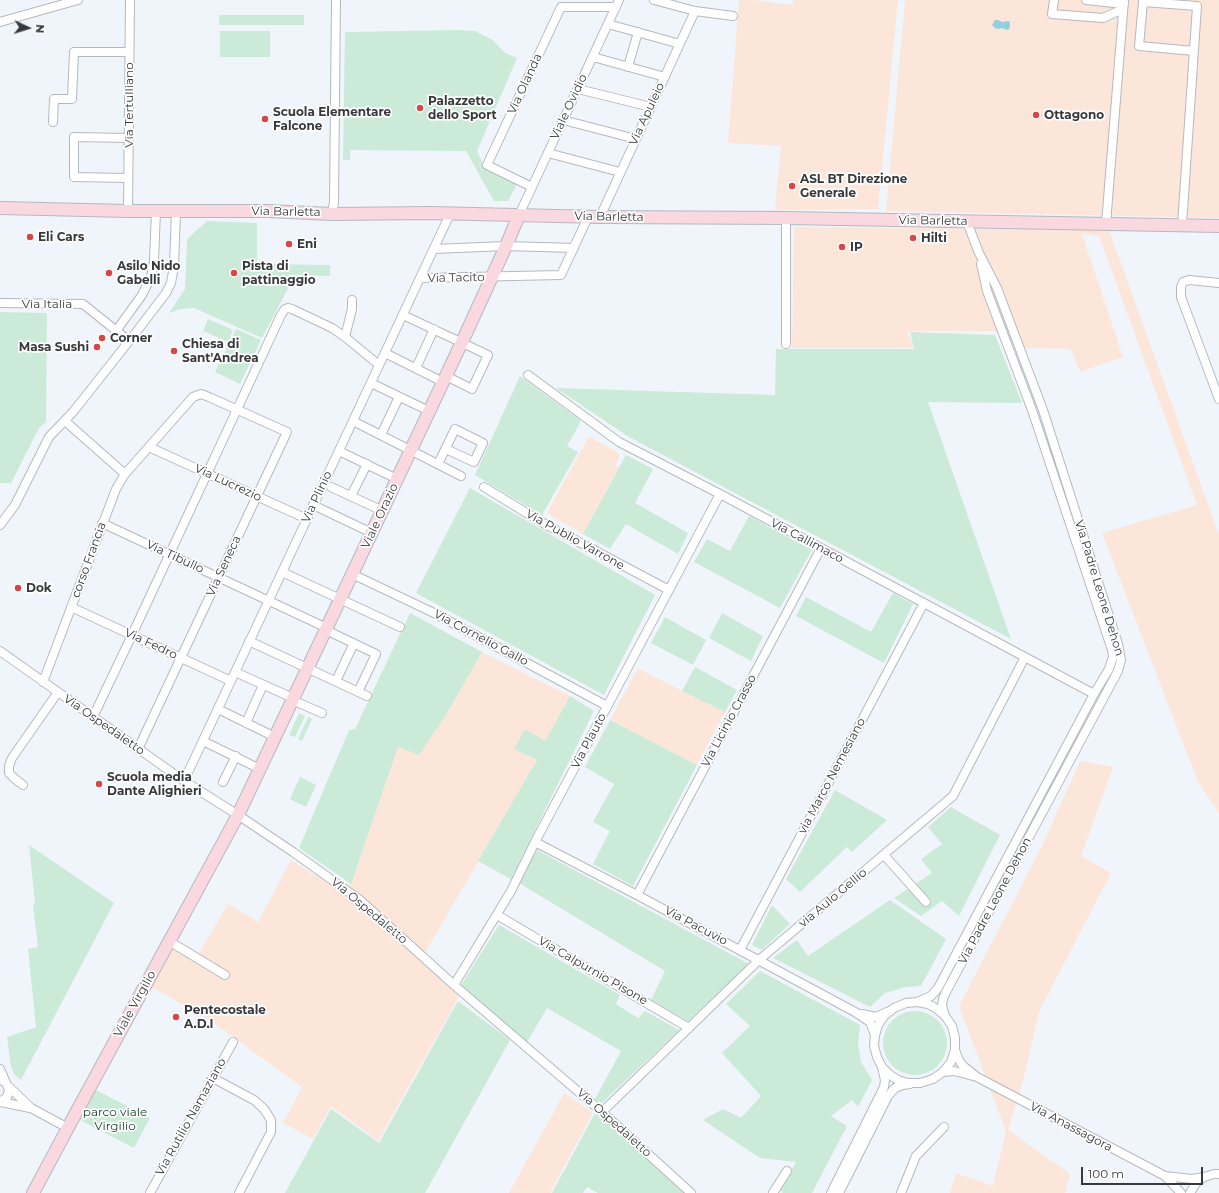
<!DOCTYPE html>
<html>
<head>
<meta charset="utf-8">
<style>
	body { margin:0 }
	#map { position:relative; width:1219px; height:1193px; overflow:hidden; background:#f0f5fc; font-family:Montserrat,sans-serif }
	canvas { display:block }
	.north { position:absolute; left:8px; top:8px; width:40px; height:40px; -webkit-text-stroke:3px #fff; paint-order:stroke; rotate:94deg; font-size:11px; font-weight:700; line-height:16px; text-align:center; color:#36383b }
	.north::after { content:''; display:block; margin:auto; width:14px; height:18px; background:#36383b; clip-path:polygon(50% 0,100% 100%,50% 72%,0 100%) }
	.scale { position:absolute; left:1081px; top:1167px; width:122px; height:18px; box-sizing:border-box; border:2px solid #36383b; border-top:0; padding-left:5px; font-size:12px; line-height:14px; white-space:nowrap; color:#36383b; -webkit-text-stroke:3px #fff; paint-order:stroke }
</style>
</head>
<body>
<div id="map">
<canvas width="1219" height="1193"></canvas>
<div class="north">N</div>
<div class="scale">100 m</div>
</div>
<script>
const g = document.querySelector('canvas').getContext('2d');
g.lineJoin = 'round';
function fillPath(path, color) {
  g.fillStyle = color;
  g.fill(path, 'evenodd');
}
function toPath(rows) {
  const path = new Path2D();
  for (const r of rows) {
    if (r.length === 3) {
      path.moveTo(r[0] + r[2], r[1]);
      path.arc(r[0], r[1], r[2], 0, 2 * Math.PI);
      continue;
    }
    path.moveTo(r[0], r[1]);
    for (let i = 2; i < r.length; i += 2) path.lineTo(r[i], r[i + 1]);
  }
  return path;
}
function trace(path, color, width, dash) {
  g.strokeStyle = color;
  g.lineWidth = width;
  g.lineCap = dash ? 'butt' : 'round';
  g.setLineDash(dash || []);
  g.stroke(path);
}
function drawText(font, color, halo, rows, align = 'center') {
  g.font = font + ' Montserrat,sans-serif';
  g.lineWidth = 3.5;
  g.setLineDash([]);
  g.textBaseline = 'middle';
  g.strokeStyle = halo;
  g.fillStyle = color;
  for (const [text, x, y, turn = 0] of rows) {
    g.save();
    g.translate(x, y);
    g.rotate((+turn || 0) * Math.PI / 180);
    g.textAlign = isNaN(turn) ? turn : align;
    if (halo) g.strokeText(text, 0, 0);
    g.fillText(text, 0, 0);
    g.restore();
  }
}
const industrial = toPath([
	[739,0,752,0,793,5,793,0,898,0,878,209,775,210,781,146,728,143],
	[905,0,1219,0,1219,218,886,211],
	[794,227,1109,230,1219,535,1219,813,1198,782,1102,533,1197,505,1099,236,1082,234,1123,357,1080,372,1071,349,1024,348,994,331,908,331,913,348,792,348],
	[589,436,620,454,616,465,619,467,583,534,547,513],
	[482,652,570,696,545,741,525,730,514,749,537,760,425,953,461,985,459,996,451,1011,378,1141,331,1106,313,1139,283,1123,302,1087,207,1018,151,987,174,947,195,960,228,904,258,922,291,860,343,893,351,884,398,746,419,755,446,715],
	[638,668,682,691,725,712,697,765,610,720],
	[1080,761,1113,767,1081,856,1111,873,1039,1012,1023,1081,1008,1130,1070,1174,1065,1193,950,1193,956,1173,993,1186,1006,1131,959,1006,1041,848],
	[564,1093,593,1113,550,1193,509,1193]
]);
const green = toPath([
	[219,15,304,15,304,25,219,25],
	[460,30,475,31,493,40,505,53,517,58,477,151,486,170,517,184,508,201,494,201,466,151,350,150,350,160,343,160,345,32],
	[220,31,270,31,270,57,220,57],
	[207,221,257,223,257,264,330,265,330,276,295,275,262,338,194,308,181,309,169,313,185,289,187,239],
	[0,312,47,313,46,422,39,428,11,483,0,483],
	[208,319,233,330,228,342,203,331],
	[236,329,261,340,240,384,215,372],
	[910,332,995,335,1022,403,928,402,1011,639,629,437,556,388,775,395,776,349,914,349],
	[520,376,581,421,567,446,578,452,542,515,475,475],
	[626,455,653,469,635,503,688,533,678,554,626,524,610,549,583,534],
	[470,488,655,595,604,695,416,593],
	[749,516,812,550,780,608,694,562,707,539,730,551],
	[893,593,913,604,884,663,796,616,806,597,871,632],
	[410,613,482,652,446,715,419,755,398,747,351,884,299,848,349,730,355,729],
	[722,613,763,636,751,661,709,638],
	[665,617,706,640,693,665,651,643],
	[695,667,737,690,725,712,682,691],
	[570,696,594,711,511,879,478,861,537,760,514,749,525,729,545,741],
	[299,713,305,716,295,737,289,735],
	[308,717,312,719,302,741,298,739],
	[610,720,697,765,633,886,593,864,610,831,593,822,614,784,585,767],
	[300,777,316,785,306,807,290,799],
	[835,790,887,820,852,852,847,847,800,892,786,879],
	[951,807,1000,835,959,916,942,901,921,916,894,898,932,873,921,859,942,844,928,827],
	[29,845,114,903,21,1080,14,1074,11,1067,7,1037,36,1027,28,949,38,947,33,905,35,902],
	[537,850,749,964,688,1021,651,1000,665,971,519,883],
	[890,900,946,939,921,986,906,987,885,993,870,1007,773,958,797,940,808,956],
	[772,905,790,924,762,950,752,945],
	[499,925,620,995,616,1004,638,1018,645,1011,679,1030,602,1103,595,1099,621,1051,547,1008,527,1042,461,985],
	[760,971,860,1025,858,1043,861,1062,872,1080,858,1107,852,1100,831,1116,847,1126,812,1193,783,1193,780,1190,796,1162,760,1158,703,1120,723,1109,741,1118,761,1096,722,1053,750,1026,726,1004],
	[458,1001,510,1040,425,1193,285,1193,331,1109,379,1143],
	[915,1043,32],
	[96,1090,150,1118,134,1148,80,1120],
	[595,1113,685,1193,598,1193,587,1187,583,1193,552,1193]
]);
const water = toPath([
	[995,20,998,20,1002,22,1008,21,1010,22,1010,27,1009,29,1007,30,1002,28,999,29,995,28,992,25]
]);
const street = toPath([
	[654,0,695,11,733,16],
	[1054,0,1052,14,1103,18,1123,9],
	[1086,0,1124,4],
	[0,22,78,0],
	[608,24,680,44],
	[593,57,665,77],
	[628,67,638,32],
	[578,89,651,107],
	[563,120,636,139],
	[53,122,54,99,72,99,74,52,129,52],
	[548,153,620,172],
	[128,178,74,177,74,137,129,138],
	[532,187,487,165,561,7,616,7],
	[128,211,130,0],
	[332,214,334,202,336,0],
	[519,215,619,0],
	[600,217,695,11],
	[1106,224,1124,0],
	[1182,225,1197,6,1143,2,1139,46,1194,51],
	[434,249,506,246,574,248],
	[420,278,561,275,588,217],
	[1219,283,1189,280,1183,282,1181,287,1181,297,1219,399],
	[0,303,83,304,129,341],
	[403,315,488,355,472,389,446,376],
	[116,331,142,295,151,277,154,261,156,211],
	[345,337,352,309,352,300],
	[786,344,786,218],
	[385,353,443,382],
	[416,368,434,329],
	[528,375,619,442,720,494,1094,694],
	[371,383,429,411],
	[65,421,125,474],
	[353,421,461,476],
	[381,435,399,397],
	[149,447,307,519],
	[339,451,397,479],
	[438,464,455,429,483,443,474,462,446,449],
	[331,487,383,511],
	[484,487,543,523,669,590],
	[351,496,367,464],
	[313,505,372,533],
	[102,523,327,628],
	[0,525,15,505,49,437,73,412,137,331,166,293,171,283,174,266,176,211],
	[282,572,400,627],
	[352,574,434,613,607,706],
	[71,607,231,681],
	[326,630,376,654,358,692],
	[249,641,367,696],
	[0,651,184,781,238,815,293,852,360,900,454,985,602,1112,691,1193],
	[235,672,293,698],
	[336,681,354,643],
	[43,682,116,489,125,474,193,397,201,394,209,397,287,432,138,749],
	[292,700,322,713],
	[218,709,275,737],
	[93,717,132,635,281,315,285,309,288,308,292,309,332,328,345,337,379,365],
	[246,723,263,685],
	[203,741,260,769],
	[184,781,450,214],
	[223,782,236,756],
	[23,785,15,779,9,773,9,766,12,758,58,692],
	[535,842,637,895,855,1012,870,1022,875,1035],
	[884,855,926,902],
	[637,895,821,548],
	[497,915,689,1028],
	[169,941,225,975],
	[740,950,924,603],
	[454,985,511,891,535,842,720,494],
	[917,1002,931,996,938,988,1094,694,1109,669,1113,657,1112,650,1032,410,987,291,981,264],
	[862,1014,876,1017,887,1012],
	[945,1016,942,1006,943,999,946,992,1118,671,1121,660,1118,644,1043,410,997,288,979,253,967,222],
	[955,1050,951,1062,943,1072,933,1079,920,1083,908,1083,898,1080,890,1075,882,1067,877,1057,874,1046,875,1035,878,1025,885,1015,894,1008,906,1003,917,1002,928,1004,937,1009,945,1016,952,1026,955,1038,955,1050,958,1058,962,1065,977,1077],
	[0,1069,6,1083],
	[943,1072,954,1071,977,1077,1165,1176,1181,1193],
	[213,1078,254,1100,264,1109,271,1120,271,1132,239,1193],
	[0,1079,6,1083,9,1090,7,1097,0,1102],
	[8,1086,31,1108,68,1128],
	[1,1102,30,1108],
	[602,1112,759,960,953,796,1025,657],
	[1165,1176,1192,1179,1204,1177],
	[150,1193,233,1042],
	[773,1193,787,1171],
	[831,1193,884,1087,885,1080,882,1067],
	[839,1193,888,1096,895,1088,903,1085,910,1084],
	[901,1193,916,1156,944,1127],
	[1190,1193,1196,1183,1204,1177,1214,1174,1219,1174]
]);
const secondary = toPath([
	[0,208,128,211,267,211,332,214,431,213,600,217,786,218,1219,226],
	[33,1193,78,1109,238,815,462,342,506,246,519,215]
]);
const markers = [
	[420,108,4,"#d64746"],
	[1036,115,4,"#d64746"],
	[265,119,4,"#d64746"],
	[792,186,4,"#d64746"],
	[30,237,4,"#d64746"],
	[913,238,4,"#d64746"],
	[289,244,4,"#d64746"],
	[842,247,4,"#d64746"],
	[109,273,4,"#d64746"],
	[234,273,4,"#d64746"],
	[102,338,4,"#d64746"],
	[97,347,4,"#d64746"],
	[174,351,4,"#d64746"],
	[18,588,4,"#d64746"],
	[99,784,4,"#d64746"],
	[176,1017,4,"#d64746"]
];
const streetNames = [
	["Via Olanda",525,84,-65],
	["Via Tertulliano",129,105,-90],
	["Viale Ovidio",569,107,-65],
	["Via Apuleio",647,114,-65],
	["Via Barletta",286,212,1],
	["Via Barletta",609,217,1],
	["Via Barletta",933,221,1],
	["Via Tacito",456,278,-1],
	["Via Italia",47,304],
	["Via Lucrezio",228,483,25],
	["Via Plinio",317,497,-65],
	["Viale Orazio",380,516,-65],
	["Via Publio Varrone",575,540,29],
	["Via Callimaco",807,541,28],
	["Via Tibullo",175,557,25],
	["corso Francia",89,560,-70],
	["Via Seneca",224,566,-65],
	["Via Padre Leone Dehon",1099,588,73],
	["Via Cornelio Gallo",481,638,28],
	["Via Fedro",151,644,25],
	["Via Licinio Crasso",729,721,-62],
	["Via Ospedaletto",104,725,35],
	["Via Plauto",589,741,-62],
	["via Marco Nemesiano",832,776,-62],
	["via Aulo Gellio",833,898,-40],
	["Via Padre Leone Dehon",995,901,-62],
	["Via Ospedaletto",369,911,40],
	["Via Pacuvio",696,926,28],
	["Via Calpurnio Pisone",593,971,30],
	["Viale Virgilio",135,1004,-61],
	["Via Rutilio Namaziano",191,1117,-61],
	["Via Ospedaletto",614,1123,42],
	["Via Anassagora",1071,1127,28]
];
const poiNames = [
	["Palazzetto",428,101],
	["dello Sport",428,115],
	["Scuola Elementare",273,112],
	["Falcone",273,126],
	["Ottagono",1044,115],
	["ASL BT Direzione",800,179],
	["Generale",800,193],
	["Eli Cars",38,237],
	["Hilti",921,238],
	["Eni",297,244],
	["IP",850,247],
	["Asilo Nido",117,266],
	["Gabelli",117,280],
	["Pista di",242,266],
	["pattinaggio",242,280],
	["Corner",110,338],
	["Chiesa di",182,344],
	["Sant'Andrea",182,358],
	["Masa Sushi",89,347,"right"],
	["Dok",26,588],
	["Scuola media",107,777],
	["Dante Alighieri",107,791],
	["Pentecostale",184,1010],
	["A.D.I",184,1024]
];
const parkNames = [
	["parco viale",115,1112],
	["Virgilio",115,1126]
];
fillPath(industrial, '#fce6d9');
fillPath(green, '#cbead7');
fillPath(water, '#91cfe1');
trace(street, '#b5b9bf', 10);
trace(secondary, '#b5b9bf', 14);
trace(street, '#fff', 8);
trace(secondary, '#fad8df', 12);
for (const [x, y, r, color] of markers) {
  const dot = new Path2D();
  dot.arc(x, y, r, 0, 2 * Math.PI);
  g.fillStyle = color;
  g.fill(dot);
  trace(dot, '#fff', 1.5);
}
drawText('12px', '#36383b', '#fff', streetNames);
drawText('bold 12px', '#36383b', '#fff', poiNames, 'left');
drawText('12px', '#133c28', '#fff', parkNames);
</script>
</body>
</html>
